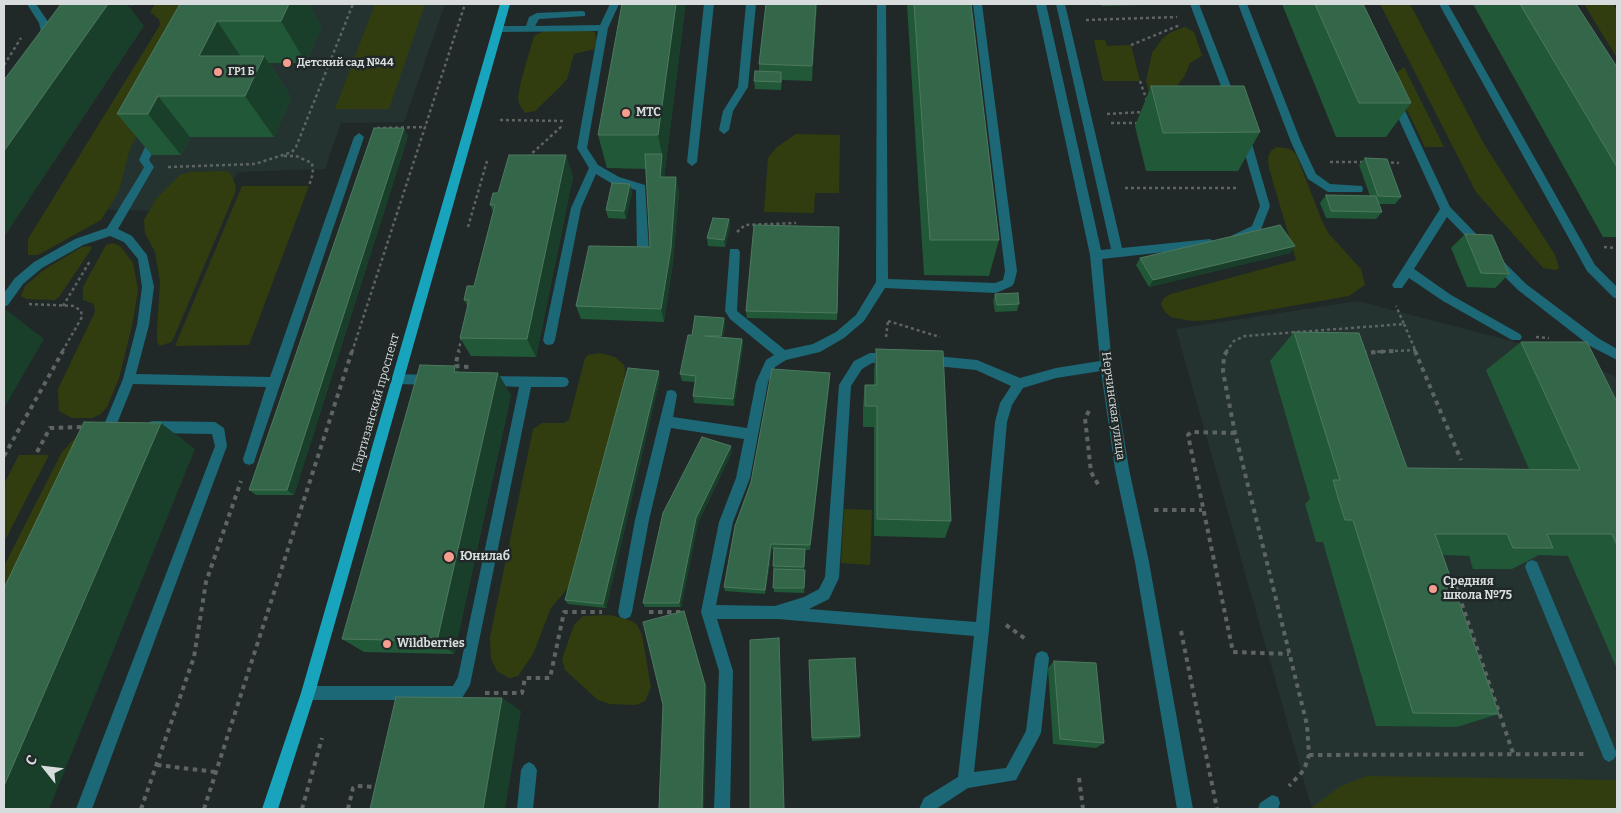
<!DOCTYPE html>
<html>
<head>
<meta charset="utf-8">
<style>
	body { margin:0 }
	#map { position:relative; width:1621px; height:813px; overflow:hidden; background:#212928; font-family:Bitter,serif }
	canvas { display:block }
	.frame { position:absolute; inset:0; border:5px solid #d8dcdc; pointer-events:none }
	.north { position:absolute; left:20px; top:743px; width:50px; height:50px; -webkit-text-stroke:4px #212928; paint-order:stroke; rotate:299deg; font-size:14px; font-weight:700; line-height:20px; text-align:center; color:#d8dcdc }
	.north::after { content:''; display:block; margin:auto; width:18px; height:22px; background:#d8dcdc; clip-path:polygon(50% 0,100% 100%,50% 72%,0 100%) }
</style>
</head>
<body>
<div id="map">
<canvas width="1621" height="813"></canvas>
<div class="frame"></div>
<div class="north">С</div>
</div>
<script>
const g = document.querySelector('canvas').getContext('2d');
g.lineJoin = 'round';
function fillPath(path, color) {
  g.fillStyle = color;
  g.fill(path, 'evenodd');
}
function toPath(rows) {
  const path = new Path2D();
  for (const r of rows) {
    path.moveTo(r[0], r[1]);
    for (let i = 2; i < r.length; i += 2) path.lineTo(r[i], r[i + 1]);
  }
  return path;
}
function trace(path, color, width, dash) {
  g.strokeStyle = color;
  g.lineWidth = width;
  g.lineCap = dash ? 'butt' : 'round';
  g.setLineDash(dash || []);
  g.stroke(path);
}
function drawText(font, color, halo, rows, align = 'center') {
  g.font = font + ' Bitter,serif';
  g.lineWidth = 5;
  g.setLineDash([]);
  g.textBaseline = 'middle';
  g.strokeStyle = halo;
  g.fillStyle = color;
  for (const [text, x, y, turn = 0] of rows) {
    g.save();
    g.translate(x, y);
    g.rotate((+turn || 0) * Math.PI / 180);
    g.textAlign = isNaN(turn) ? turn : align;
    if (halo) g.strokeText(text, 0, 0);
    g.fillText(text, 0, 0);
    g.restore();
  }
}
const built = toPath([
	[183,4,445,4,404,122,341,123,325,169,237,172,220,212,66,209],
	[1358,301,1561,354,1617,377,1617,801,1311,806,1176,329]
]);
const green = toPath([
	[155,4,204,4,203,14,130,148,119,191,101,220,38,255,28,255,28,239,160,25,159,19,150,12],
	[375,4,425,4,389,109,335,109],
	[1380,4,1410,4,1484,144,1555,255,1559,268,1556,270,1543,268,1476,192],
	[1584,4,1613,4,1617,11,1617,58],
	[1185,27,1194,32,1202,56,1190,63,1184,77,1173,90,1150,96,1146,81,1152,53,1162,39,1171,32],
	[544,31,590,31,595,32,596,41,594,49,574,54,567,79,562,85,535,111,525,113,519,104,518,97,521,81,534,36],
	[1094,40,1105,40,1107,46,1131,45,1140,81,1103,81],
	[1404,67,1444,147,1425,147,1391,77],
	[796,134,840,135,839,193,815,193,814,213,764,212,768,158,777,147],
	[1277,147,1290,149,1296,154,1322,221,1329,234,1361,269,1365,285,1349,296,1211,320,1192,321,1171,317,1165,312,1161,304,1164,298,1171,294,1296,260,1269,168,1268,157,1271,151],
	[224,171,230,173,232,177,236,186,235,193,174,337,171,342,160,346,157,342,157,331,160,282,155,252,145,233,144,220,156,199,180,175,190,172],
	[242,186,309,186,249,345,175,346],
	[113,243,120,246,133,263,138,290,132,326,119,378,107,407,101,414,92,418,72,418,59,411,58,389,95,312,94,304,83,300,83,287,106,245],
	[89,246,92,247,90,251,59,297,55,300,27,299,21,296,25,286,45,269,82,247],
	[600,353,615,357,624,365,625,370,624,385,568,588,551,608,533,654,518,676,509,678,497,671,491,659,490,637,533,429,542,423,564,423,569,420,585,358,588,355],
	[79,434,4,640,4,566,62,452],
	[19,455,49,455,4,542,4,484],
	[844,509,872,510,870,565,841,563],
	[610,615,632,621,637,625,642,635,651,687,645,701,636,705,610,704,598,700,565,670,562,659,574,625,583,616],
	[1367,776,1617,780,1617,809,1310,809,1341,786]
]);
const pathFar1 = toPath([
	[127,10,131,4],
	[1086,20,1177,17],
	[1131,45,1180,25],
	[4,65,21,38],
	[1140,81,1147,101],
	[1107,114,1143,112],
	[500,120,564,121],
	[1111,123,1140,123],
	[377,128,426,127],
	[284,156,296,156,312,163,313,173,309,186],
	[528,157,562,126],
	[1330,162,1364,162],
	[1385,162,1399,163],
	[168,167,255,164,292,152,296,147,353,4],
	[1125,188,1236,188],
	[468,227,487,161],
	[737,232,745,225,796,223],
	[1604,247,1617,248],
	[29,304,74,306,81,311,82,317,62,352],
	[63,306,90,261],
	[888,321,940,337],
	[1404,324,1416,352],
	[886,337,888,321],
	[1536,337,1549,338],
	[352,352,465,4],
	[458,352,462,337],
	[1226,352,1234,341,1245,336,1404,324,1396,306],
	[1371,352,1416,350]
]);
const path = toPath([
	[1227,351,1224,356,1223,372,1235,433,1307,725,1309,755,1304,770,1289,786],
	[1415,351,1461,460],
	[1362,353,1394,351],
	[455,366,469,367],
	[454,370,459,351],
	[1089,411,1085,418,1091,472,1099,486],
	[1235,433,1191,432,1188,435,1233,652,1289,654],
	[37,452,50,428,84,427],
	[4,456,63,351],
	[1154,510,1202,510],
	[1453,578,1513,753],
	[649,612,682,612],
	[1006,625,1027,640],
	[1181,631,1217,809],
	[485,693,522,693,525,678,550,678,564,612,602,612],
	[1309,755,1584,754],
	[157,765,216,772],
	[1079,778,1083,809],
	[141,809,194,657,206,582,241,481],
	[204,809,352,351],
	[302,809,322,738],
	[348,809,353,788,357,786,380,787]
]);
const minor = toPath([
	[27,4,36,4,49,23,51,32,46,44,43,45,38,42,41,32,39,23,27,4],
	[610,4,619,4,608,28,587,148,598,165,619,177,645,185,649,252,643,256,637,252,636,190,611,183,596,174,581,208,555,340,553,344,549,345,545,344,543,340,571,208,589,168,577,148,598,31,499,32,494,29,499,26,526,26,529,17,537,13,582,11,585,12,585,16,539,19,535,26,600,25,610,4],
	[704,4,714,4,697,162,692,166,687,162,704,4],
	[746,4,756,4,748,87,733,111,729,130,724,134,719,130,723,111,738,87,746,4],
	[877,4,886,4,888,279,995,283,1003,280,1005,271,973,4,982,4,1017,271,1014,283,1012,286,996,293,885,288,864,321,844,338,820,352,786,360,775,367,768,382,750,478,733,522,716,605,775,606,804,597,819,589,825,577,839,385,854,361,870,353,891,353,895,354,897,358,895,362,872,363,862,369,851,386,839,578,829,599,809,609,976,622,995,422,1000,403,1011,386,976,370,926,365,922,364,920,360,922,356,926,355,977,360,1020,378,1056,368,1100,361,1090,255,1036,4,1046,4,1101,250,1111,249,1056,4,1065,4,1122,248,1210,239,1216,243,1210,247,1102,259,1112,365,1129,469,1149,562,1193,809,1177,809,1135,562,1115,469,1101,371,1056,378,1023,388,1012,405,1007,422,989,630,974,772,1006,768,1026,731,1035,658,1037,653,1042,651,1047,653,1049,658,1041,733,1016,780,968,788,936,809,919,809,924,798,958,777,974,636,778,619,717,619,733,671,730,809,714,809,719,671,701,612,719,522,736,478,744,439,671,428,649,520,632,612,630,617,625,619,620,617,618,612,635,520,667,391,671,390,675,391,677,395,673,417,747,428,756,382,766,360,774,355,730,319,725,311,730,249,738,249,740,252,737,311,785,350,813,344,836,332,856,315,876,282,877,4],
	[1190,4,1199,4,1237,102,1236,104,1232,105,1227,102,1190,4],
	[1238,4,1247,4,1301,142,1316,174,1330,184,1362,186,1363,189,1362,192,1328,192,1308,179,1291,142,1238,4],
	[1439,4,1448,4,1595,265,1617,287,1617,299,1613,297,1587,271,1439,4],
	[1395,97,1400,100,1450,207,1487,245,1485,248,1477,248,1447,217,1414,269,1451,295,1520,334,1522,337,1520,340,1512,340,1443,301,1409,278,1402,288,1394,288,1392,285,1440,209,1390,100,1395,97],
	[156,131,161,135,149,160,154,167,118,229,132,236,147,255,154,287,149,325,136,374,270,377,354,137,359,133,364,137,255,459,254,463,249,465,244,463,243,459,266,387,133,384,110,441,105,443,100,441,99,437,123,379,137,325,142,287,138,259,124,242,110,236,83,245,42,268,23,284,8,305,4,307,4,293,15,278,34,262,75,239,107,228,142,171,144,167,139,160,152,132,156,131],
	[1245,133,1250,137,1270,206,1260,232,1235,243,1231,242,1229,239,1231,236,1252,226,1260,206,1240,137,1245,133],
	[1498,259,1502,260,1526,284,1598,338,1617,349,1617,360,1590,346,1518,290,1494,266,1492,263,1498,259],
	[398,374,431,375,435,376,437,380,435,384,431,385,398,384,394,383,392,379,394,375,398,374],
	[486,376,563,377,567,378,569,382,567,386,563,387,531,387,470,685,462,698,457,700,308,700,303,698,301,693,303,688,308,686,453,686,458,677,519,387,482,385,480,381,482,377,486,376],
	[152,421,215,422,224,428,227,446,92,809,76,809,215,446,212,434,152,433,148,431,146,427,148,423,152,421],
	[1532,560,1537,562,1617,754,1614,759,1609,762,1604,759,1525,567,1527,562,1532,560],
	[529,762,534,765,537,770,533,809,517,809,521,770,524,765,529,762],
	[1272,795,1278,797,1280,803,1278,809,1258,809,1260,803,1272,795]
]);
const major = toPath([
	[500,4,510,4,315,693,278,809,262,809,301,693,500,4]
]);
const wall = toPath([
	[180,4,309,4,321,27,306,63,269,63,291,98,274,137,190,137,181,155,152,155,117,114],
	[542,4,590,4,590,5,542,5],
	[766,4,817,4,812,81,782,80,781,90,755,89,754,81,759,72,759,64],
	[907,4,971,4,999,240,989,276,924,275],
	[1102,4,1184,4,1183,4,1102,6],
	[1282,4,1363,4,1411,103,1386,137,1336,137],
	[1473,4,1576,4,1617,67,1617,237,1603,237],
	[685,8,665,169,664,177,679,191,673,262,664,322,581,319,576,306,650,247,646,169,607,168,598,135],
	[1151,86,1260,132,1238,171,1146,171,1135,126],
	[408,136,294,495,256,495,249,490],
	[1365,158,1401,197,1395,204,1379,204,1382,212,1376,219,1326,218,1320,203,1326,195,1370,196,1359,165],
	[573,176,536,357,471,356,460,338,468,307,464,300,474,286,493,211,490,205,498,193],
	[632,192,626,219,608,218,606,210],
	[729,219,730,227,725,247,708,246,707,238],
	[839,227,837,320,747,318,746,311],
	[1465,234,1509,274,1495,288,1467,287,1451,248],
	[1295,246,1290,253,1149,287,1136,265,1140,258],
	[995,294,1019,304,1017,311,995,312,993,301],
	[724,318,725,325,723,337,742,339,743,345,734,406,694,403,693,396,695,382,682,381,680,374,692,335],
	[1294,332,1407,468,1529,469,1486,370,1521,342,1617,402,1617,669,1568,556,1539,555,1512,569,1473,569,1469,556,1443,555,1499,714,1457,727,1376,726,1323,542,1316,542,1305,504,1310,499,1270,361],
	[876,349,951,521,945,538,874,536,874,427,863,427,863,406,865,385,874,385,874,372],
	[460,372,511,395,454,654,364,652,342,639],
	[830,373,810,550,805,550,804,570,805,575,804,593,774,592,774,570,773,566,774,549,772,549,765,594,725,591,724,587],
	[660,378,606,608,568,604,565,600],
	[732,452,698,523,681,607,645,607,643,603],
	[1054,661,1104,743,1096,748,1053,744,1048,668],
	[809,664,860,736,860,738,812,741]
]);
const shadedWall = toPath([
	[106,4,127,4,144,26,4,237,4,151],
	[289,4,309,4,321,27,306,63,281,21],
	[676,4,685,4,685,8,665,169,663,191,660,177,662,154,658,135],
	[816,4,817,4,812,81,812,66],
	[217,21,245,63,199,56],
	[264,56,291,98,274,137,245,96],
	[158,96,190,137,181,155,148,114],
	[404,128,408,136,294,495,287,490],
	[566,155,573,176,536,357,527,339],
	[676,177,679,191,673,262,664,322,661,309],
	[630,184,632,192,626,219,624,211],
	[729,219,730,227,725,247,724,240],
	[1295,246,1290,253,1149,287,1153,280],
	[5,309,44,339,4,408,4,312],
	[724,318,725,325,722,343,721,336],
	[742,339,743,345,734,406,733,399],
	[455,366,469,388,454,372],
	[659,371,660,378,606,608,603,604],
	[498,373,511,395,454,654,437,641],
	[830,373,830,380,810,550,810,545],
	[161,423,195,449,49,809,4,809,4,786],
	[731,446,732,452,698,523,681,607,679,603,696,518],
	[771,544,772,549,765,594,765,590],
	[684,611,707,688,704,809,702,809],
	[502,698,521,711,505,809,483,809]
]);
const building = toPath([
	[61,4,108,4,4,151,4,80,61,4],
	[180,4,289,4,281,21,217,21,199,56,264,56,245,96,158,96,148,114,117,114,180,4],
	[622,4,676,4,658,135,598,135,622,4],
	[766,4,816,4,812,66,759,64,766,4],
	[914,4,971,4,999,240,930,240,914,4],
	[1315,4,1363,4,1411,103,1359,103,1315,4],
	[1520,4,1576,4,1617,67,1617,167,1520,4],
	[755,71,781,72,781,82,754,81,755,71],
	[1151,86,1244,86,1260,132,1163,133,1151,86],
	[374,128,404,128,287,490,249,490,374,128],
	[645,154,662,154,660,177,676,177,671,248,661,309,576,306,589,246,650,247,645,154],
	[509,155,566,155,527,339,460,338,469,300,464,300,467,286,474,286,495,205,490,205,493,193,498,193,509,155],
	[1365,158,1387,159,1401,197,1378,196,1365,158],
	[612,183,630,184,624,211,606,210,612,183],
	[1326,195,1376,196,1382,212,1331,211,1326,195],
	[713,218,729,219,724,240,707,238,713,218],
	[754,225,839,227,837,313,746,311,754,225],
	[1280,225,1295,246,1153,280,1140,258,1280,225],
	[1465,234,1492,235,1509,274,1481,273,1465,234],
	[1018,293,1019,304,997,305,995,294,1018,293],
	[695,316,724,318,721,336,705,336,742,339,733,399,693,396,696,376,680,374,688,335,692,335,695,316],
	[1294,332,1359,333,1407,468,1580,470,1521,342,1587,342,1617,402,1617,545,1612,534,1547,534,1553,548,1513,548,1507,534,1435,534,1499,714,1413,713,1353,520,1345,520,1339,501,1333,480,1340,480,1294,332],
	[876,349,943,351,951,521,877,519,877,406,865,406,865,385,877,385,876,349],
	[420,365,455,366,454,372,498,373,437,641,342,639,420,365],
	[628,368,659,371,603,604,565,600,628,368],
	[772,369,830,373,810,545,771,544,765,590,724,587,735,526,751,482,772,369],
	[84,422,161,423,4,786,4,588,84,422],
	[702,437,731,446,696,518,679,603,643,603,663,513,702,437],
	[774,548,805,549,804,567,773,566,774,548],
	[774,569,805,570,804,588,773,588,774,569],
	[684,611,705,685,702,809,659,809,663,705,643,622,684,611],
	[779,638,784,809,750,809,750,640,779,638],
	[855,658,860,736,812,738,809,660,855,658],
	[1054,661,1096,663,1104,743,1060,739,1054,661],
	[396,697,502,698,483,809,370,809,396,697]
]);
const markers = [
	[287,63,5,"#f59d8e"],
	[218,72,5,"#f59d8e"],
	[626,113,5,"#f59d8e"],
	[449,557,6,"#f59d8e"],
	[1433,589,5,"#f59d8e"],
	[387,644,5,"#f59d8e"]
];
const farPoinames = [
	["Детский сад №44",297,63],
	["ГР1 Б",228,72]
];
const poiNames = [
	["МТС",636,113],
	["Юнилаб",460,557],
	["Средняя",1443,582],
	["школа №75",1443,596],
	["Wildberries",397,644]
];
const streetNames = [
	["Партизанский проспект",376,403,-74],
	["Нерчинская улица",1113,406,82]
];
fillPath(built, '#243330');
fillPath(green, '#313d0e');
trace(pathFar1, '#5d6463', 2.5, [3, 3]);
trace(path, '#5d6463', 4, [4.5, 4.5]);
fillPath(minor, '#1c6877');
fillPath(major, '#18a4bd');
fillPath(wall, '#215837');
fillPath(shadedWall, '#193f2a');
fillPath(building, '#346649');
trace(building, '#4e7960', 1);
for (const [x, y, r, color] of markers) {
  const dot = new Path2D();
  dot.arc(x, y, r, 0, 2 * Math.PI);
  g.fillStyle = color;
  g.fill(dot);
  trace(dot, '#212928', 2);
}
drawText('bold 11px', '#d8dcdc', '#212928', farPoinames, 'left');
drawText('bold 12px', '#d8dcdc', '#212928', poiNames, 'left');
drawText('12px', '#d8dcdc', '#212928', streetNames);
</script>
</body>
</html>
